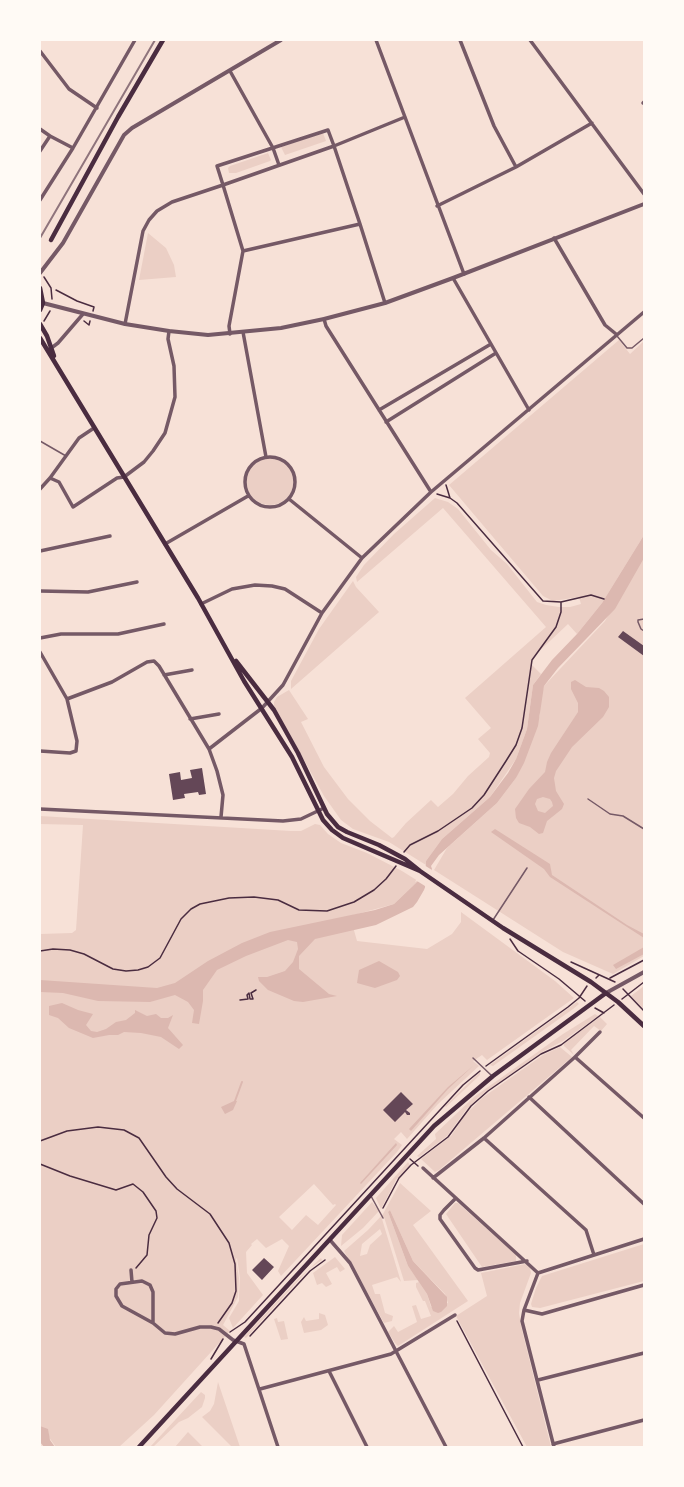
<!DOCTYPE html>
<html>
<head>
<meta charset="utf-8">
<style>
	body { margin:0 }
	#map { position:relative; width:684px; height:1487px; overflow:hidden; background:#f7e1d7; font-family:"PT Serif",serif }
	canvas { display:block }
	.frame { position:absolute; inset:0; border:41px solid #fffaf5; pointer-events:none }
</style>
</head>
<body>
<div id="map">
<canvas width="684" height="1487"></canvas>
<div class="frame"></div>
</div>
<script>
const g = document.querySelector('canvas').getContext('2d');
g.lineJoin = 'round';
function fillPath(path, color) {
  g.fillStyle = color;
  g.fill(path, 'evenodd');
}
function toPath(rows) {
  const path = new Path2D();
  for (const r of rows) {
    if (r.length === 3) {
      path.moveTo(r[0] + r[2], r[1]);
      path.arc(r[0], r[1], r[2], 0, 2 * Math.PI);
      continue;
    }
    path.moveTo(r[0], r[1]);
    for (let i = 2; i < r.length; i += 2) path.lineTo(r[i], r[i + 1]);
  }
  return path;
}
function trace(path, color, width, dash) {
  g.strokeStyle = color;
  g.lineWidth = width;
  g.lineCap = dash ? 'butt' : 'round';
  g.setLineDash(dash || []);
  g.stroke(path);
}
const green = toPath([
	[323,133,326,141,285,155,281,147],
	[268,153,271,160,270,161,236,173,229,173,228,168,230,166],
	[148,233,166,248,174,265,176,277,139,280],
	[619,340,630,354,644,341,644,535,602,603,577,634,568,624,533,657,531,664,541,674,533,685,527,729,516,759,490,797,442,839,426,861,426,865,389,842,353,829,341,820,324,796,274,706,274,702,277,697,289,690,308,719,301,722,324,767,348,799,370,821,392,838,394,837,406,823,431,800,438,807,453,794,468,776,489,757,490,753,478,739,491,728,465,698,546,627,443,508,357,582,356,577,364,565,394,534,435,498,448,502,458,509,491,550,507,564,537,602,546,605,559,607,570,607,581,604,579,597,553,601,543,596,449,485],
	[270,481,24],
	[644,553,644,956,613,974,563,952,434,870,447,848,497,803,516,778,540,715,540,701,544,686,605,621],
	[353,581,356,587,379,612,291,689,291,681,319,629],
	[40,816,291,831,301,831,315,824,320,825,328,834,341,843,367,853,402,871,418,881,394,904,350,916,357,941,427,949,452,934,461,922,461,912,555,981,574,998,487,1060,482,1055,473,1061,479,1066,438,1104,407,1139,401,1132,394,1139,402,1145,397,1152,281,1276,278,1271,289,1246,282,1239,266,1248,257,1239,251,1244,252,1245,246,1252,247,1273,263,1295,233,1328,229,1318,239,1301,239,1295,240,1278,237,1258,236,1259,239,1278,238,1297,223,1325,230,1331,154,1415,119,1447,56,1447,40,1425,40,934,72,933,76,930,83,825,40,824],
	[314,1184,333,1205,335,1204,336,1205,318,1225,306,1215,292,1230,279,1217],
	[644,986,644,1010,631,996],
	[577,1002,579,1004,573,1009,493,1066,490,1065],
	[595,1014,598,1016,563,1041,542,1052,480,1096,466,1110,447,1136,419,1157,417,1156,436,1139,435,1134,474,1097,563,1034],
	[600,1017,607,1024,601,1031,594,1026,571,1050,574,1055,564,1046,564,1044,577,1034],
	[560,1047,572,1057,439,1170,435,1172,421,1159,451,1136,465,1115,482,1098,543,1055],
	[480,1072,480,1075,446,1107,445,1106],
	[408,1162,410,1165,396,1180,381,1209,376,1198],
	[400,1183,431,1211,413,1225,468,1301,398,1346,395,1343,388,1332,394,1326,398,1332,417,1322,412,1306,416,1305,421,1319,431,1316,425,1301,423,1301,416,1287,416,1283,419,1282,427,1294,431,1307,448,1303,445,1294,413,1261,390,1210,388,1212,408,1266,418,1280,404,1281,384,1217,382,1219,401,1282,397,1277,372,1285,375,1294,380,1294,385,1313,393,1316,392,1321,384,1323,344,1251,368,1230,383,1214],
	[380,1229,382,1234,370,1245,367,1254,360,1256,362,1244],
	[372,1202,379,1211,363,1228,341,1246,342,1235],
	[455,1203,458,1203,516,1255,516,1261,482,1267,446,1214],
	[644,1244,644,1281,540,1308,532,1307,531,1304,536,1288,542,1276],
	[335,1257,345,1269,340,1272,337,1267,326,1273,332,1284,326,1287,322,1283,317,1285,313,1273],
	[321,1258,322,1260,309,1269,246,1338,244,1337,300,1277],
	[525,1264,530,1268,531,1273,520,1303,519,1313,521,1326,551,1447,527,1447,456,1316,487,1296,481,1273],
	[319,1313,325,1315,328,1325,321,1330,304,1333,301,1322,304,1317,306,1321,319,1319],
	[277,1318,278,1322,284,1321,288,1339,281,1340,274,1319],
	[218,1382,240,1447,232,1447,202,1417,210,1411,214,1404],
	[201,1392,205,1395,205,1398,202,1407,188,1418,179,1422,153,1447,150,1447],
	[188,1432,203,1447,175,1447]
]);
const water = toPath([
	[644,535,644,558,615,609,558,668,544,686,538,726,524,763,516,778,497,803,439,855,431,866,432,869,424,890,417,902,413,907,376,925,315,939,299,956,299,969,329,994,337,996,303,1002,294,1001,268,990,259,981,258,977,267,977,285,971,293,962,298,949,297,942,288,940,246,956,217,970,203,990,203,1001,199,1024,192,1023,194,1010,188,1002,175,995,150,1002,98,1001,63,993,40,992,40,980,157,988,175,983,208,961,242,943,270,932,375,910,394,904,418,881,426,865,426,861,442,839,490,797,508,773,516,759,527,729,533,685,552,660,577,634,602,603],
	[575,680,586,687,599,688,604,691,609,697,609,707,603,717,572,747,556,771,554,778,556,791,564,804,562,809,547,821,543,833,539,834,530,827,519,823,516,818,515,809,529,789,545,772,547,762,551,753,578,712,578,703,571,689,571,682],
	[543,797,550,799,552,802,553,806,545,813,538,811,535,804,537,799],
	[495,829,550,864,552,875,627,925,644,934,644,938,550,877,544,869,491,832],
	[644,947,644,954,616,969,613,965],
	[379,961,398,972,400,976,397,980,375,988,357,983,359,970],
	[62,1003,78,1010,93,1014,86,1025,91,1031,97,1032,106,1029,116,1022,126,1020,135,1013,135,1010,147,1016,156,1014,161,1018,168,1018,173,1015,168,1028,183,1045,179,1049,161,1037,141,1033,124,1032,118,1035,109,1035,93,1038,69,1028,58,1018,49,1015,49,1006],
	[473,1066,448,1089,411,1131,409,1129,448,1087],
	[234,1101,237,1101,233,1110,225,1114,221,1107],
	[396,1143,397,1145,361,1184,360,1183],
	[390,1210,413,1261,447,1297,447,1306,441,1312,438,1313,433,1311,427,1294,408,1266,388,1212],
	[40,1426,48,1429,50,1440,55,1447,44,1447,40,1442]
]);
const pier = toPath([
	[424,865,432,870,425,889,425,886,417,881,415,882]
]);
const stream = toPath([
	[235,1101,242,1082]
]);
const building = toPath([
	[623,631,644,646,644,656,618,637],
	[202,768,206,794,199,795,198,792,184,794,185,798,173,800,169,774,180,772,181,780,192,778,190,770],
	[401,1092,413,1104,406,1110,410,1113,410,1115,407,1115,405,1112,395,1122,383,1110],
	[264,1258,274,1267,262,1280,252,1270]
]);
const path = toPath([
	[44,277,51,288,52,299],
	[56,290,77,301,94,307,93,311],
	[44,321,50,311],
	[84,321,89,325,90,321],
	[446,485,450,498],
	[437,494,450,498,457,503,543,601,561,602,591,595,604,599],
	[404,852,410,845,438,831,472,808,484,795,506,761,516,745,522,728,532,660,556,627,561,612,561,602],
	[510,939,518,951,559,979,585,1001],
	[40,951,53,949,70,950,84,954,113,969,126,971,138,970,148,967,160,958,181,919,191,909,200,904,229,898,254,897,278,900,299,910,327,911,354,902,374,890,386,879,396,866],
	[571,962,615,982],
	[596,978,599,975],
	[610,978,644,960],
	[623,989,644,1011],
	[622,999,644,982],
	[240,1000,248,999,247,995,249,993,250,999,253,999,251,993,256,990],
	[595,1008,604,1013],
	[486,1066,568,1007,579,998,587,986],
	[40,1141,67,1131,98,1127,124,1130,139,1138,166,1177,177,1189,210,1214,229,1243,235,1264,236,1291,232,1303,218,1323],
	[410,1159,418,1166],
	[40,1164,70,1176,116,1190,133,1184,143,1192,156,1211,157,1218,149,1235,147,1255,136,1268],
	[383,1208,399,1178,411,1165,448,1137,471,1106,488,1091,541,1054,561,1045,614,1005],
	[457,1321,523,1447],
	[230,1332,245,1322,463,1085,480,1071],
	[250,1336,310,1271,325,1260],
	[211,1359,223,1339]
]);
const service = toPath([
	[617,336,627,348,632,348,644,338],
	[40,441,66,456],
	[644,619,638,620,638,622,641,629,644,631],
	[588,799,610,814,623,816,644,829],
	[493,920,527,868],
	[473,1058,491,1075],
	[371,1196,383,1218]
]);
const minor = toPath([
	[376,40,464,274],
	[460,40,494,126,516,167],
	[530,40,644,194],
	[40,51,69,89,97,108],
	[230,71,273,148,279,165],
	[643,103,644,102],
	[40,129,50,136,40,151],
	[50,136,73,148],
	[40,200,73,148,135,40],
	[437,206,516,167,592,123],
	[554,238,605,325,616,334],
	[243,251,360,224],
	[453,278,529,410],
	[385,303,360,224,334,146,328,130,217,166,223,185,334,146,405,117],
	[324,319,326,326,431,492],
	[125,324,143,231,149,220,157,211,172,202,223,185,243,251,229,326,230,334],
	[243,332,266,457],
	[50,349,58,343,83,314],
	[379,410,491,344],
	[386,422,496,353],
	[270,482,25],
	[50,478,59,482,73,507,117,478,124,477,144,462,153,451,165,433,175,397,174,366,168,339,169,331],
	[40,489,50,478,79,438,94,428],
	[289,499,362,558],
	[165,544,248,496],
	[40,551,110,536],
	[40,591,88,592,137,582],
	[201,604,232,589,255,585,272,586,285,589,322,613],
	[40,638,61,634,118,634,164,624],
	[40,652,67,699,77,741,76,751,70,753,40,751],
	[164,675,192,670],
	[67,699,112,682,147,662,154,661,159,666,209,749,217,771,223,795,221,817],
	[190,719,219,714],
	[209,749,262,708,283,685,322,613,362,558,431,492,644,312],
	[40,809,283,821,301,819,324,808],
	[575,1057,644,1118],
	[529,1097,644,1204],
	[484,1138,586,1230,594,1255],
	[423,1168,538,1273,524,1310,522,1321,554,1447],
	[433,1178,484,1138,575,1057,600,1032],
	[456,1198,444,1210,440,1215,440,1219,475,1268,478,1270,527,1261],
	[330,1240,350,1263,446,1447],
	[131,1270,132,1282],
	[538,1273,644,1239],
	[524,1310,542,1314,644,1285],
	[153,1323,153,1292,150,1285,142,1281,120,1284,116,1289,116,1296,122,1306,153,1323,165,1333,175,1334,200,1327,211,1327,219,1329,233,1340,244,1344,278,1447],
	[329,1371,367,1447],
	[538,1380,644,1353],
	[260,1389,391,1354,455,1315],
	[553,1444,644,1420]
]);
const tertiary = toPath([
	[40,273,63,243,124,135,132,128,281,40],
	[43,303,125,324,169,331,208,335,281,328,324,319,385,303,453,278,644,204],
	[606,993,644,972]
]);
const secondary = toPath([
	[51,240,118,117,163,40],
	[40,288,43,303,40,310],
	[40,324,47,336,54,356],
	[40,338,198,598,244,681,292,757,323,820,332,830,343,838,420,871],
	[236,661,274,710,298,753,327,814,338,827,347,832,379,845,405,859,420,871,503,928,591,982,618,1002,644,1026],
	[139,1447,434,1126,493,1076,606,993]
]);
const rail = toPath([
	[40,238,155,40]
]);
fillPath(green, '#ebcfc5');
fillPath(water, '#dcb8b0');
fillPath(pier, '#f7e1d7');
trace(stream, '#dcb8b0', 2);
fillPath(building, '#644757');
trace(path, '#4a2c40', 1.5);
trace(service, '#755966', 1.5);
trace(minor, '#755966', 3.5);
trace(tertiary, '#755966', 4);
trace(secondary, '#4a2c40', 4.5);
trace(rail, '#8f747c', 2);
</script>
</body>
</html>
